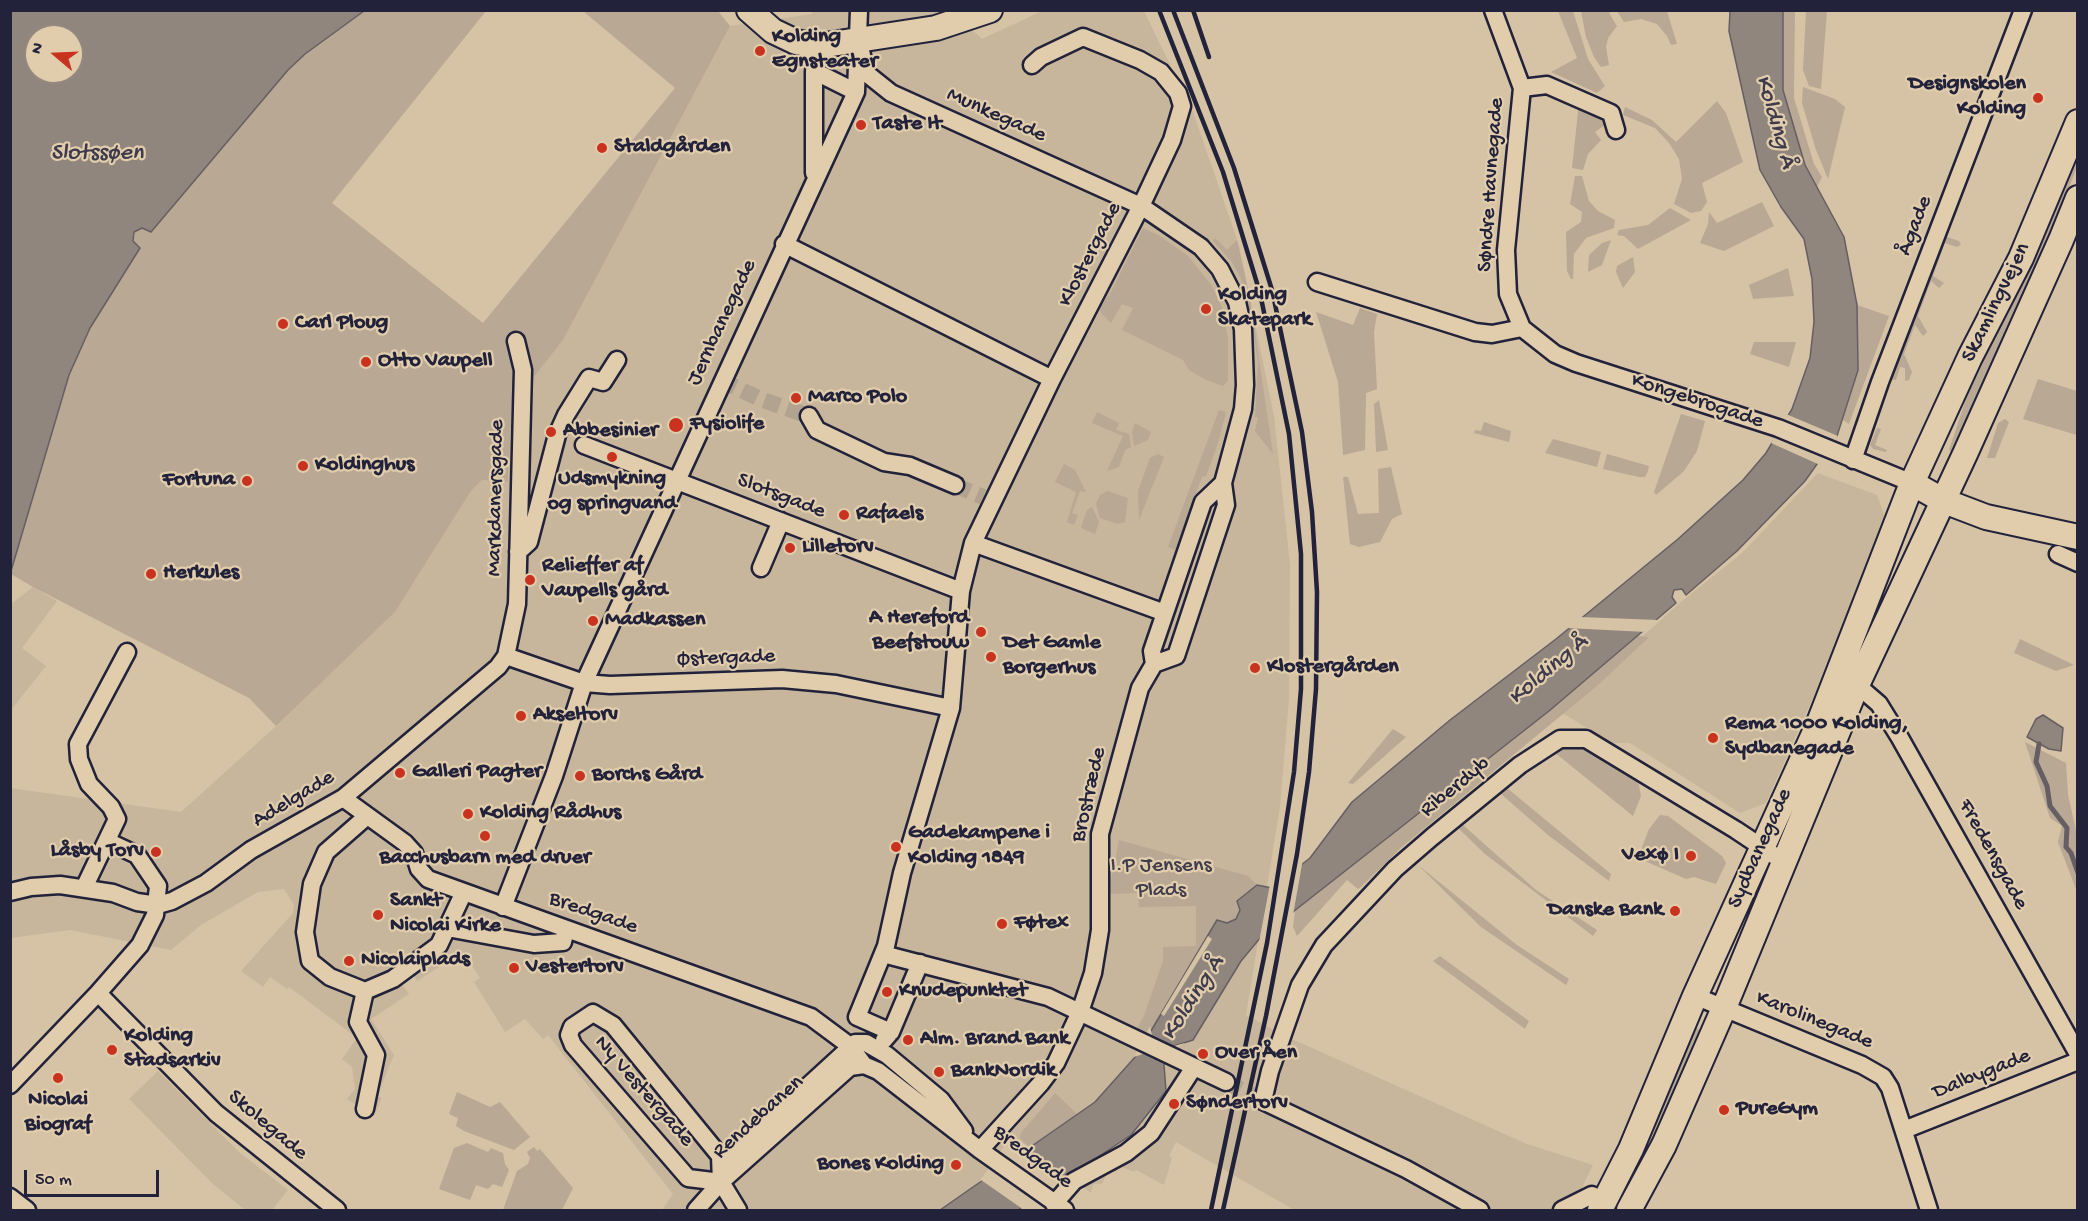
<!DOCTYPE html>
<html>
<head>
<meta charset="utf-8">
<style>
	body { margin:0 }
	#map { position:relative; width:2088px; height:1221px; overflow:hidden; background:#d6c3a5; font-family:"Gochi Hand",sans-serif }
	canvas { display:block }
	.frame { position:absolute; inset:0; border:12px solid #22223b; pointer-events:none }
	.north { position:absolute; left:24px; top:24px; width:60px; height:60px; box-sizing:border-box; background:#e1cdac; border:2px solid #95897f; border-radius:50%; rotate:289deg; font-size:16px; font-weight:700; line-height:24px; text-align:center; color:#22223b }
	.north::after { content:''; display:block; margin:auto; width:21px; height:27px; background:#c8321e; clip-path:polygon(50% 0,100% 100%,50% 72%,0 100%) }
	.scale { position:absolute; left:24px; top:1170px; width:135px; height:27px; box-sizing:border-box; border:3px solid #22223b; border-top:0; padding-left:8px; font-size:18px; line-height:21px; white-space:nowrap; color:#22223b; -webkit-text-stroke:4px #e1cdac; paint-order:stroke }
</style>
</head>
<body>
<div id="map">
<canvas width="2088" height="1221"></canvas>
<div class="frame"></div>
<div class="north">N</div>
<div class="scale">50 m</div>
</div>
<script>
const g = document.querySelector('canvas').getContext('2d');
g.lineJoin = 'round';
function fillPath(path, color) {
  g.fillStyle = color;
  g.fill(path, 'evenodd');
}
function toPath(rows) {
  const path = new Path2D();
  for (const r of rows) {
    path.moveTo(r[0], r[1]);
    for (let i = 2; i < r.length; i += 2) path.lineTo(r[i], r[i + 1]);
  }
  return path;
}
function trace(path, color, width, dash) {
  g.strokeStyle = color;
  g.lineWidth = width;
  g.lineCap = dash ? 'butt' : 'round';
  g.setLineDash(dash || []);
  g.stroke(path);
}
function drawText(font, color, halo, rows, align = 'center') {
  g.font = font + ' "Gochi Hand",sans-serif';
  g.lineWidth = 4.5;
  g.setLineDash([]);
  g.textBaseline = 'middle';
  g.strokeStyle = halo;
  g.fillStyle = color;
  for (const [text, x, y, turn = 0] of rows) {
    g.save();
    g.translate(x, y);
    g.rotate((+turn || 0) * Math.PI / 180);
    g.textAlign = isNaN(turn) ? turn : align;
    if (halo) g.strokeText(text, 0, 0);
    g.fillText(text, 0, 0);
    g.restore();
  }
}
const built = toPath([
	[812,11,951,11,982,39,1042,11,1144,11,1193,112,1239,245,1274,416,1290,565,1289,699,1280,807,1246,1015,1283,1035,1527,1144,1593,1165,1571,1210,1294,1210,1176,1142,1169,1156,1172,1158,1164,1185,1136,1170,1134,1172,1119,1166,1116,1172,1109,1169,1102,1184,1093,1184,1091,1193,1012,1135,976,1186,940,1210,662,1210,673,1194,548,1035,543,1039,525,1019,505,1032,474,982,480,978,463,952,417,981,414,976,402,984,409,994,371,1019,394,1055,377,1096,382,1098,374,1116,347,1099,355,1089,352,1067,342,1059,357,1038,289,987,287,989,270,977,263,987,241,971,293,913,294,905,284,889,258,892,201,925,171,950,70,930,11,938,10,788,181,812,276,726,395,612,471,491,482,480,508,482,512,405,563,340,730,26,812,14],
	[1818,473,1877,495,1885,517,1815,693,1766,803,1740,813,1630,743,1612,743,1559,711,1681,602,1742,553],
	[33,587,57,601,22,648,46,666,11,710,11,604],
	[158,1071,239,1152,288,1190,272,1210,245,1210,213,1184,129,1099]
]);
const green = toPath([
	[364,11,486,11,332,203,483,323,675,88,583,11,718,11,730,26,563,340,512,405,508,482,482,480,471,491,395,612,276,726,249,698,33,587,11,574,10,571,69,375,90,328,140,247,133,241,134,232,143,228,151,232,288,70,305,54],
	[1558,11,1573,11,1588,59,1605,86,1597,93,1551,72,1577,58],
	[1581,11,1613,11,1609,13,1617,26,1608,38,1606,47,1609,65,1601,67,1594,57,1586,37],
	[1617,11,1667,11,1677,44,1671,45,1667,36,1657,24,1641,19,1624,22],
	[1783,11,1795,11,1794,98,1814,164,1822,177,1817,187,1805,165,1782,90],
	[1806,11,1827,11,1821,89,1809,86,1803,70],
	[1803,87,1835,99,1845,107,1828,179,1816,150,1802,103],
	[1717,101,1726,113,1743,162,1702,183,1707,202,1701,211,1691,213,1674,204,1682,179,1679,159,1669,143,1655,128,1623,115,1625,107,1652,120,1676,142],
	[1579,103,1608,123,1595,132,1601,140,1588,154,1583,170,1572,168],
	[2077,150,2077,167,2049,239,1955,453,1949,450,1980,357,2043,237],
	[1575,176,1582,176,1589,201,1598,211,1615,220,1614,228,1586,238,1574,254,1573,279,1571,279,1567,271,1566,232,1581,222,1582,212,1570,204],
	[1762,202,1774,226,1724,251,1700,243,1708,224,1709,212,1717,223],
	[1670,208,1691,220,1638,249,1624,236,1617,235,1619,230,1648,225],
	[1143,228,1160,236,1188,256,1212,286,1221,305,1228,339,1228,381,1223,386,1206,380,1189,370,1183,360,1122,330,1133,308,1122,304,1111,323,1102,314,1099,308,1111,292],
	[1941,235,1959,241,1961,245,1957,247,1945,243,1933,276,1944,283,1939,288,1931,281,1918,316,1927,332,1923,336,1915,325,1904,354,1912,372,1909,380,1905,381,1905,368,1900,367,1896,380,1889,379],
	[1215,238,1227,250,1237,240,1250,298,1273,454,1255,431,1258,418,1255,417,1258,361,1247,296,1240,277,1232,262,1213,241],
	[1611,240,1602,265,1588,272,1589,255,1602,243],
	[1633,257,1635,272,1623,288,1616,272,1617,266],
	[1788,268,1794,296,1753,299,1749,285],
	[1857,305,1889,316,1849,424,1843,420,1858,370],
	[1360,308,1377,314,1374,332,1377,389,1366,393,1365,450,1343,455,1338,382,1316,312,1353,325],
	[1754,342,1796,342,1789,367,1750,354],
	[2038,379,2077,391,2077,435,2023,419],
	[1379,400,1388,450,1376,452,1374,404],
	[1219,410,1226,412,1218,443,1206,476,1202,477,1175,550,1168,547],
	[1097,412,1119,423,1116,430,1129,434,1131,447,1125,450,1119,467,1107,471,1123,436,1092,423],
	[1681,414,1705,421,1697,451,1684,471,1656,495,1654,492],
	[2005,419,2009,422,1995,458,1987,458,1998,423],
	[1484,422,1511,431,1509,442,1474,433,1475,430,1481,431],
	[1135,423,1151,432,1148,440,1134,446,1132,432],
	[1877,428,1881,429,1875,445,1887,450,1886,452,1873,449,1870,445],
	[1553,439,1601,452,1597,467,1545,453],
	[1158,454,1164,457,1139,520,1138,491,1150,458],
	[1607,454,1649,466,1648,471,1645,477,1639,477,1603,469],
	[1064,464,1075,470,1086,492,1080,491,1072,513,1078,515,1074,525,1067,522,1076,492,1055,482],
	[1391,467,1402,514,1392,519,1380,542,1359,547,1350,544,1343,477,1348,477,1358,514,1379,513,1378,469],
	[1108,491,1128,498,1125,522,1118,524,1100,518,1096,504,1100,495],
	[1092,507,1099,522,1095,534,1081,528,1087,510],
	[1638,636,1649,637,1598,685,1402,847,1361,887,1358,889,1347,880,1297,936,1293,927,1295,910,1549,711],
	[2020,639,2074,665,2056,671,2014,653],
	[1393,729,1406,737,1353,784,1348,783],
	[2025,742,2066,763,2068,795,2077,835,2077,892,2058,842,2062,826,2050,818],
	[1566,745,1581,745,1638,781,1641,796,1633,816,1554,752],
	[1507,788,1611,874,1609,881,1548,835,1500,793],
	[1660,815,1668,816,1722,856,1726,863,1716,884,1694,877,1686,879,1638,858,1649,829],
	[1463,825,1536,890,1597,930,1593,936,1485,854,1459,829],
	[1119,840,1248,876,1257,885,1237,901,1240,910,1236,919,1227,923,1217,920,1145,1040,1135,1032,1144,1016,1163,961,1163,947,1196,946,1196,906,1139,907,1138,893,1108,894],
	[1418,865,1517,945,1569,979,1566,985,1481,927],
	[1440,956,1529,1021,1525,1029,1433,961],
	[1696,1028,1704,1032,1650,1154,1642,1151],
	[457,1092,490,1107,500,1102,530,1137,514,1150,464,1131,456,1126,458,1118,449,1114],
	[1055,1093,1076,1113,1076,1116,1030,1148,1020,1138,1021,1133],
	[467,1143,488,1152,491,1148,503,1153,505,1164,509,1170,502,1187,493,1184,488,1189,476,1185,470,1200,439,1189,454,1148],
	[534,1147,537,1151,540,1149,573,1188,562,1210,503,1210,517,1171,528,1164,530,1158,527,1152]
]);
const water = toPath([
	[11,10,364,11,305,54,288,70,151,232,142,228,134,232,133,241,140,248,90,328,69,375,11,571,11,10],
	[36,36,72,36,72,72,36,72,36,36],
	[1730,11,1783,11,1783,90,1805,165,1844,237,1857,305,1858,370,1837,436,1805,481,1737,551,1686,595,1682,589,1674,590,1672,597,1676,603,1549,711,1261,937,1241,961,1193,1040,1174,1046,1164,1065,1166,1091,1131,1135,1018,1210,940,1210,1095,1102,1136,1056,1217,920,1227,923,1236,919,1240,910,1237,901,1257,885,1272,888,1310,858,1352,802,1450,720,1556,639,1678,539,1743,480,1766,453,1792,409,1810,358,1814,322,1812,279,1804,239,1781,207,1760,170,1729,31,1730,11],
	[2043,715,2063,728,2061,751,2049,749,2027,737,2036,719,2043,715]
]);
const pier = toPath([
	[1786,414,1838,436,1820,465,1771,443],
	[1580,617,1658,620,1646,632,1567,628],
	[1303,859,1293,915,1259,942,1270,884],
	[1208,936,1212,939,1164,1016,1161,1014],
	[1150,1026,1152,1035,1174,1046,1185,1043,1176,1049,1167,1065,1167,1072,1166,1065,1143,1054,1134,1057],
	[1024,1149,1069,1180,1024,1210,981,1180]
]);
const stream = toPath([
	[2039,744,2036,762,2047,786,2050,806,2067,828,2066,847,2071,853,2078,873]
]);
const streetTunnel = toPath([
	[721,380,760,399,809,416],
	[955,485,983,497],
	[1226,1082,1263,1101]
]);
const street = toPath([
	[1493,10,1522,88,1506,250,1508,294,1522,328],
	[859,42,866,73,891,93,1141,206,1201,247,1220,269,1237,302,1243,329,1245,385,1243,409,1223,483,1226,505,1176,656,1154,664,1140,688,1100,834,1100,930,1093,973,1080,1012,1056,1063,1041,1083,980,1150],
	[1522,88,1547,85,1611,113,1616,130],
	[814,173,814,71,856,92],
	[784,244,1052,379],
	[1317,282,1475,332,1492,334,1522,328,1555,354,1576,363,1778,428,1912,483],
	[809,416,817,430,884,462,910,466,955,485],
	[584,445,961,591],
	[1853,460,1880,382,2023,10],
	[973,543,1165,613],
	[518,552,529,542,557,435,566,415,589,378,603,382,617,360],
	[2058,554,2078,563],
	[761,568,781,521],
	[506,656,584,683,610,685,782,679,836,684,951,708],
	[1154,664,1152,651,1203,502,1223,483],
	[1857,685,1879,704,1900,738,2078,1054],
	[343,798,405,843,414,853,419,869,428,879,811,1017,850,1046,864,1065,878,1071,980,1150,1065,1210],
	[366,817,326,852,312,884,305,932,310,961,330,977,365,991,393,979,439,945,463,894],
	[84,888,117,819,111,807,89,784,79,759,78,744,127,652],
	[10,892,31,887,60,885,113,893,137,902,158,905,172,901,206,883,251,850,343,798,498,667,506,656,517,604,523,370,516,341],
	[503,907,554,776,584,683,856,92,859,10],
	[447,928,534,944,563,942,566,929],
	[883,954,1048,997,1226,1082],
	[98,993,216,1113,337,1210],
	[1695,996,1862,1065,1883,1077,1890,1088,1929,1210],
	[891,1032,857,1017,886,946,902,873,951,708,961,591,973,543,1052,379,1141,206,1172,140,1182,106,1178,93,1161,72,1140,60,1083,37,1041,57,1032,65],
	[884,1040,891,1032,920,963],
	[10,1085,98,993,140,945,155,915,158,886,137,855,107,841],
	[365,1109,376,1055,358,1022,365,991],
	[1904,1130,2078,1061],
	[723,1177,737,1151,855,1043,866,1043,887,1055,941,1100,964,1131],
	[721,1182,688,1178,573,1045,569,1035,572,1027,593,1013,613,1025,720,1156,721,1182,738,1210],
	[10,1197,27,1210],
	[1054,1204,1074,1181,1126,1153,1151,1133,1194,1067],
	[696,1210,721,1182,850,1067,864,1065],
	[1480,1210,1406,1169,1263,1101,1270,1071,1300,985,1324,945,1395,869,1432,837,1520,765,1560,739,1586,739,1736,830,1784,862],
	[1562,1210,1592,1195,1604,1202]
]);
const secondary = toPath([
	[749,10,773,31,796,42,819,46,936,28,990,10],
	[1912,483,1944,501,1986,517,2078,537],
	[1600,1210,1631,1149,1695,996,1818,725,1912,483,1970,357,2021,258,2078,122],
	[1629,1210,1664,1145,1724,1008,1857,685,1965,454,2061,240,2078,198]
]);
const rail = toPath([
	[1159,10,1223,172,1260,293,1289,434,1301,554,1301,689,1294,772,1267,943,1211,1210],
	[1173,10,1234,168,1272,290,1302,432,1312,512,1317,592,1316,689,1309,772,1297,854,1266,1016,1223,1210],
	[1193,10,1209,57]
]);
const markers = [
	[760,51,6,"#c8321e"],
	[2038,98,6,"#c8321e"],
	[861,125,6,"#c8321e"],
	[602,148,6,"#c8321e"],
	[1206,309,6,"#c8321e"],
	[283,324,6,"#c8321e"],
	[366,362,6,"#c8321e"],
	[796,398,6,"#c8321e"],
	[676,425,8,"#c8321e"],
	[551,432,6,"#c8321e"],
	[612,457,6,"#c8321e"],
	[303,466,6,"#c8321e"],
	[247,481,6,"#c8321e"],
	[844,515,6,"#c8321e"],
	[790,548,6,"#c8321e"],
	[151,574,6,"#c8321e"],
	[530,580,6,"#c8321e"],
	[593,621,6,"#c8321e"],
	[981,632,6,"#c8321e"],
	[991,657,6,"#c8321e"],
	[1255,668,6,"#c8321e"],
	[521,716,6,"#c8321e"],
	[1713,738,6,"#c8321e"],
	[400,773,6,"#c8321e"],
	[580,776,6,"#c8321e"],
	[468,814,6,"#c8321e"],
	[485,836,6,"#c8321e"],
	[896,847,6,"#c8321e"],
	[156,852,6,"#c8321e"],
	[1691,856,6,"#c8321e"],
	[1675,911,6,"#c8321e"],
	[378,915,6,"#c8321e"],
	[1002,924,6,"#c8321e"],
	[349,961,6,"#c8321e"],
	[514,968,6,"#c8321e"],
	[887,992,6,"#c8321e"],
	[908,1040,6,"#c8321e"],
	[112,1050,6,"#c8321e"],
	[1203,1054,6,"#c8321e"],
	[939,1072,6,"#c8321e"],
	[58,1078,6,"#c8321e"],
	[1174,1104,6,"#c8321e"],
	[1724,1110,6,"#c8321e"],
	[956,1165,6,"#c8321e"]
];
const poiNames = [
	["Kolding",772,38],
	["Egnsteater",772,63],
	["Designskolen",2026,85,"right"],
	["Kolding",2026,110,"right"],
	["Taste It",873,125],
	["Staldgården",614,148],
	["Kolding",1218,296],
	["Skatepark",1218,321],
	["Carl Ploug",295,324],
	["Otto Vaupell",378,362],
	["Marco Polo",808,398],
	["Fysiolife",690,425],
	["Abbesinier",563,432],
	["Koldinghus",315,466],
	["Udsmykning",612,480,"center"],
	["og springvand",612,505,"center"],
	["Fortuna",235,481,"right"],
	["Rafaels",856,515],
	["Lilletorv",802,548],
	["Relieffer af",542,567],
	["Vaupells gård",542,592],
	["Herkules",163,574],
	["A Hereford",969,619,"right"],
	["Beefstouw",969,644,"right"],
	["Madkassen",605,621],
	["Det Gamle",1003,644],
	["Borgerhus",1003,669],
	["Klostergården",1267,668],
	["Akseltorv",533,716],
	["Rema 1000 Kolding,",1725,725],
	["Sydbanegade",1725,750],
	["Galleri Pagter",412,773],
	["Borchs Gård",592,776],
	["Kolding Rådhus",480,814],
	["Gadekampene i",908,834],
	["Kolding 1849",908,859],
	["Låsby Torv",144,852,"right"],
	["Vexø I",1679,856,"right"],
	["Bacchusbarn med druer",485,859,"center"],
	["Sankt",390,902],
	["Nicolai Kirke",390,927],
	["Danske Bank",1663,911,"right"],
	["Føtex",1014,924],
	["Nicolaiplads",361,961],
	["Vestertorv",526,968],
	["Knudepunktet",899,992],
	["Kolding",124,1037],
	["Stadsarkiv",124,1062],
	["Alm. Brand Bank",920,1040],
	["Over Åen",1215,1054],
	["BankNordik",951,1072],
	["Nicolai",58,1101,"center"],
	["Biograf",58,1126,"center"],
	["Søndertorv",1186,1104],
	["PureGym",1736,1110],
	["Bones Kolding",944,1165,"right"]
];
const streetNames = [
	["Munkegade",996,116,24],
	["Søndre Havnegade",1492,185,-86],
	["Ågade",1916,226,-69],
	["Klostergade",1091,255,-63],
	["Skamlingvejen",1997,303,-64],
	["Jernbanegade",723,323,-65],
	["Kongebrogade",1697,402,18],
	["Slotsgade",781,497,21],
	["Markdanersgade",497,498,-89],
	["Østergade",726,659,-2],
	["Riberdyb",1456,788,-39],
	["Brostræde",1090,795,-77],
	["Adelgade",294,800,-31],
	["Sydbanegade",1761,849,-66],
	["Fredensgade",1992,855,61],
	["Bredgade",593,914,19],
	["Karolinegade",1814,1021,22],
	["Dalbygade",1982,1075,-22],
	["Ny Vestergade",643,1092,49],
	["Rendebanen",759,1118,-42],
	["Skolegade",267,1126,40],
	["Bredgade",1032,1158,36]
];
const parkNames = [
	["I.P Jensens",1161,867],
	["Plads",1161,892]
];
const waterNames = [
	["Kolding Å",1774,122,74],
	["Slotssøen",97,154],
	["Kolding Å",1549,671,-40],
	["Kolding Å",1194,999,-57]
];
fillPath(built, '#c7b69c');
fillPath(green, '#b8a894');
fillPath(water, '#91867d');
trace(water, '#655e63', 1.5);
fillPath(pier, '#d6c3a5');
trace(stream, '#655e63', 5);
trace(streetTunnel, '#b2a390', 16, [16, 8]);
trace(street, '#22223b', 21);
trace(secondary, '#22223b', 28);
trace(street, '#e1cdac', 16);
trace(secondary, '#e1cdac', 24);
trace(rail, '#22223b', 4.5);
for (const [x, y, r, color] of markers) {
  const dot = new Path2D();
  dot.arc(x, y, r, 0, 2 * Math.PI);
  g.fillStyle = color;
  g.fill(dot);
  trace(dot, '#e1cdac', 2);
}
drawText('bold 22px', '#22223b', '#e1cdac', poiNames, 'left');
drawText('22px', '#22223b', '#e1cdac', streetNames);
drawText('22px', '#403d4d', '#e1cdac', parkNames);
drawText('italic 24px', '#3e3b4c', '#e1cdac', waterNames);
</script>
</body>
</html>
